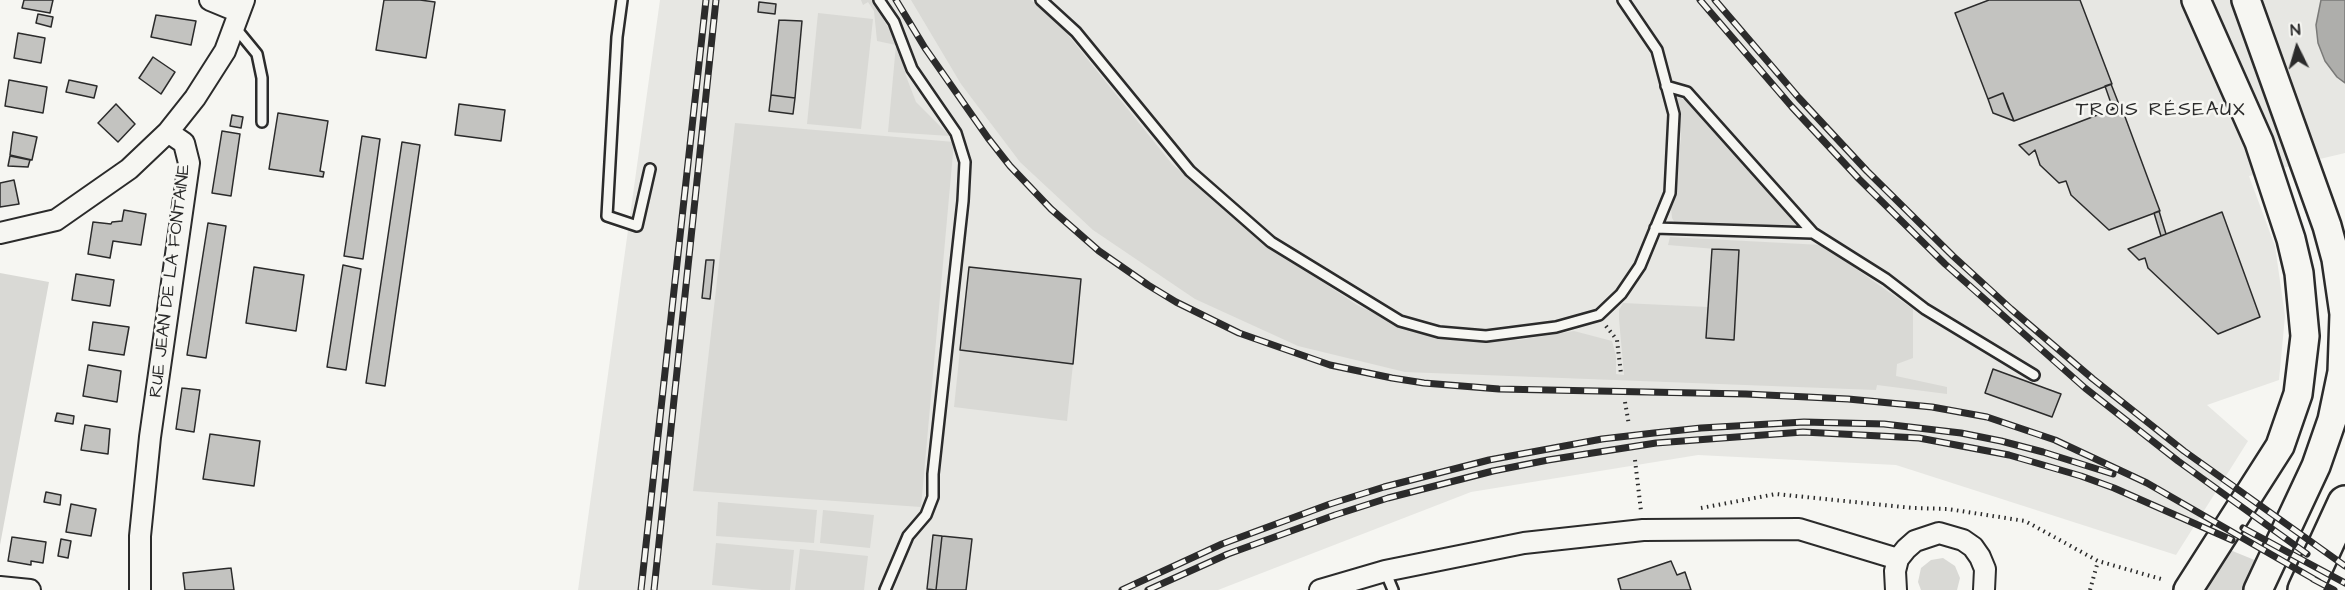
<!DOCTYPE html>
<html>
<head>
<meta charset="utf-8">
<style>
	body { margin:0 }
	#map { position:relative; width:2345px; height:590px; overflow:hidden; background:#f6f6f2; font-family:"Architects Daughter",sans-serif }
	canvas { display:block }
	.north { position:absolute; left:2267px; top:18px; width:60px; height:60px; -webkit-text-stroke:4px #f6f6f2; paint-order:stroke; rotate:355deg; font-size:16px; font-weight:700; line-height:24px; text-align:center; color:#2b2b2b }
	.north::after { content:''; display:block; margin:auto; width:21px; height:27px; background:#2b2b2b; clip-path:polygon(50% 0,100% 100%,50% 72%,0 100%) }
</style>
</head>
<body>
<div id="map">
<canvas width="2345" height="590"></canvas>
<div class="north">N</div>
</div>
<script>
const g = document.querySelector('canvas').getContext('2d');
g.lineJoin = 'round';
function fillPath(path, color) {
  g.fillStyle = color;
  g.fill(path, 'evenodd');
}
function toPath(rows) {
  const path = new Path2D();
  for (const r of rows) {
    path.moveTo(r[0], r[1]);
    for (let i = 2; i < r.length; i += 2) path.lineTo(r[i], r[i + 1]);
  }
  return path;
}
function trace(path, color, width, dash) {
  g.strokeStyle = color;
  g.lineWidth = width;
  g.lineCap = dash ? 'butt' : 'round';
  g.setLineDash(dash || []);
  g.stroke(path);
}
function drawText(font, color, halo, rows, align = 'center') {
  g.font = font + ' "Architects Daughter",sans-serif';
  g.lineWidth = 5;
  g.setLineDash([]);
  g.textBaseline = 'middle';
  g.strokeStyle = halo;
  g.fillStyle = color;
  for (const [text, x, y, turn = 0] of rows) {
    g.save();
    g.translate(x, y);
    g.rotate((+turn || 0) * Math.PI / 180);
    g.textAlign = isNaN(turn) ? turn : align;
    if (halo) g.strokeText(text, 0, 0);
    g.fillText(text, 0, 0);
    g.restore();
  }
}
const built = toPath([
	[660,0,2345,0,2345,153,2249,176,2275,246,2285,316,2279,380,2207,405,2248,441,2176,555,1896,465,1698,455,1471,492,1218,590,578,590]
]);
const green = toPath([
	[861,0,872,0,899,46,906,76,916,102,950,136,888,132,896,45,877,41,874,11,868,2,863,5],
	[911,0,1031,0,1060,25,1172,164,1267,245,1357,305,1413,332,1446,339,1519,340,1574,331,1612,341,1616,356,1616,374,1624,375,1619,319,1619,310,1623,303,1708,307,1734,339,1739,251,1668,245,1670,237,1822,245,1913,309,1913,358,1897,364,1896,376,1947,387,1947,394,1877,385,1876,390,1405,372,1298,346,1195,299,1093,230,1020,162,961,84],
	[818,13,873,19,861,129,807,124],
	[1677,97,1686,100,1803,228,1726,227,1675,223,1672,218,1671,208,1681,139],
	[735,123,954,142,921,507,693,491],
	[0,273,49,282,0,545],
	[960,350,1073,364,1067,421,954,407],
	[718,502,817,510,814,543,716,536],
	[823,510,874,515,870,548,820,543],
	[716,543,794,550,790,590,762,590,712,585],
	[800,549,868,556,864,590,795,590],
	[2230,550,2257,561,2242,590,2203,590],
	[1943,558,1955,566,1960,578,1957,590,1921,590,1918,582,1921,568,1931,560]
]);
const water = toPath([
	[2321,0,2345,0,2345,83,2337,77,2325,61,2318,43,2316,25,2321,0]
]);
const building = toPath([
	[24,0,53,0,50,13,22,8,24,0],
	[384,0,420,0,435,2,426,58,376,50,384,0],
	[1989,0,2080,0,2112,84,2014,121,2003,93,1988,99,1955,13,1989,0],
	[759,2,776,4,775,14,758,12,759,2],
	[38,14,53,17,51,27,36,23,38,14],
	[156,15,196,21,191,45,151,37,156,15],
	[779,20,802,21,795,98,771,95,779,20],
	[18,33,45,38,41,63,14,58,18,33],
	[153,57,175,72,161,94,139,78,153,57],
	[9,80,47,87,43,113,5,106,9,80],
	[69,80,97,86,94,98,66,92,69,80],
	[2111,84,2120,107,2113,109,2105,86,2111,84],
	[2003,93,2008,107,2014,121,1993,113,1988,99,2003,93],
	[771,95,795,98,793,114,769,111,771,95],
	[116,104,135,124,118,142,98,123,116,104],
	[459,104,505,110,501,141,455,135,459,104],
	[2121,106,2160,211,2109,230,2071,195,2066,181,2059,183,2040,165,2035,150,2029,155,2019,145,2121,106],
	[278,113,328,121,320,171,324,172,323,177,269,169,278,113],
	[232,115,243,117,241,128,230,126,232,115],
	[222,131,240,134,231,196,212,193,222,131],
	[13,132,37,137,32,160,10,155,13,132],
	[362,136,380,139,363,259,344,256,362,136],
	[402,142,420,145,385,386,366,383,402,142],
	[10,156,30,160,28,167,8,166,10,156],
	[14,180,19,204,0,207,0,183,14,180],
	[124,210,146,214,141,245,113,241,110,258,88,254,93,222,111,224,112,222,122,221,124,210],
	[2159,211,2166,234,2161,236,2154,213,2159,211],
	[2222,212,2260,317,2218,334,2148,268,2145,258,2139,260,2128,249,2222,212],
	[208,223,226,226,206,358,187,355,208,223],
	[1712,249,1739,250,1734,340,1706,338,1712,249],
	[706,260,714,260,710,299,702,298,706,260],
	[343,265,361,269,346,370,327,367,343,265],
	[254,267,304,275,296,331,246,323,254,267],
	[969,267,1081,279,1073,364,960,350,969,267],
	[76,274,114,280,110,306,72,300,76,274],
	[93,322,129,327,124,355,89,350,93,322],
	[88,365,121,371,117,402,83,396,88,365],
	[1993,369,2061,394,2052,417,1985,393,1993,369],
	[182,388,200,390,194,432,176,429,182,388],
	[57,413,74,416,73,424,55,421,57,413],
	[85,425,110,429,108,454,81,450,85,425],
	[210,434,260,441,254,486,203,479,210,434],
	[46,492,61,495,60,505,44,502,46,492],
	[71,504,96,509,91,536,66,532,71,504],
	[933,535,942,536,936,590,927,589,933,535],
	[942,536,972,539,966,590,936,590,942,536],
	[12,537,46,542,43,563,31,561,31,565,8,561,12,537],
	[61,539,71,541,68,558,58,556,61,539],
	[1671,561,1677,575,1685,572,1691,590,1621,590,1618,579,1671,561],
	[231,568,234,590,185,590,183,573,231,568]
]);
const path = toPath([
	[1606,326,1617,340,1621,374],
	[1625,402,1629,425],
	[1635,460,1641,511],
	[1701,508,1776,494,1913,508,1948,509,2025,521,2098,561,2161,579],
	[2090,590,2098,561]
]);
const service = toPath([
	[622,0,617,37,607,216,637,226,650,169],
	[879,0,894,22,912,69,956,133,965,162,963,201,933,474,933,497,926,515,908,536,885,590],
	[1041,0,1076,32,1190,171,1271,242,1400,321,1439,332,1486,336,1556,327,1599,315,1621,294,1640,266,1670,193,1674,114,1657,50,1623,0],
	[234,26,257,54,262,78,262,122],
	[1655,228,1813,233,1687,92,1666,86],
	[1813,233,1886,279,1925,309,2034,375],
	[1385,571,1393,590]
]);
const minor = toPath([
	[210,0,239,12],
	[0,233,56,220,129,169,168,132],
	[0,587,30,590],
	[140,590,140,536,150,437,189,163,184,143,168,132,195,98,225,51,244,0],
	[1320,590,1385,571,1524,543,1643,530,1799,529,1898,559],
	[1896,590,1895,571,1898,559,1906,549,1915,541,1939,533,1963,540,1973,547,1980,557,1985,569,1984,590]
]);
const secondary = toPath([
	[2246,0,2327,226,2336,259,2344,314,2342,372,2332,420,2316,466,2258,590],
	[2188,590,2280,446,2298,394,2305,336,2299,273,2291,239,2259,142,2196,0]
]);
const motorway = toPath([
	[2305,590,2345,503]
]);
const rail = toPath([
	[896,0,925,48,988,138,1010,166,1051,209,1099,251,1148,285,1176,302,1239,333,1330,365,1392,378,1424,383,1499,389,1746,394,1848,399,1932,407,1987,417,2055,440,2147,483,2319,582],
	[1700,0,1792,107,1859,179,1945,264,2085,388,2178,461,2307,554],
	[1715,0,1799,98,1867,171,1953,256,2011,309,2093,379,2184,451,2345,566],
	[2243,528,2345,583],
	[2313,579,2334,590],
	[641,590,706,0],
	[654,590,716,0],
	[1122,590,1222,544,1330,504,1384,487,1489,460,1602,439,1654,433,1701,428,1804,422,1884,424,1961,433,2001,441,2043,452,2113,474],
	[1148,590,1228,554,1335,515,1388,498,1493,471,1548,460,1656,443,1803,432,1919,438,2009,455,2081,476,2114,488,2232,540]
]);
const streetNames = [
	["RUE JEAN DE LA FONTAINE",171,281,-83]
];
const neighbourhoodNames = [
	["TROIS RÉSEAUX",2161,111]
];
fillPath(built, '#e7e7e3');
fillPath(green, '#d9d9d5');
fillPath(water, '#aeaeab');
trace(water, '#7a7a78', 1.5);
fillPath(building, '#c3c3c0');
trace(building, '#2b2b2b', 1.5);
trace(service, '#2b2b2b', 14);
trace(minor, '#2b2b2b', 24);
trace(secondary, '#2b2b2b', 32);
trace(motorway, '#2b2b2b', 38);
trace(path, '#2b2b2b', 4, [1.5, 4.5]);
trace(service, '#f6f6f2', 9);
trace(minor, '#f6f6f2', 20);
trace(secondary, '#f6f6f2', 27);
trace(motorway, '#f6f6f2', 33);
trace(rail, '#2b2b2b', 7);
trace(rail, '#f6f6f2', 4.5, [14]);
drawText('18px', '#2b2b2b', '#f6f6f2', streetNames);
g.letterSpacing = '1.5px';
drawText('20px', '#2b2b2b', '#f6f6f2', neighbourhoodNames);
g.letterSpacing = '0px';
</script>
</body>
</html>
